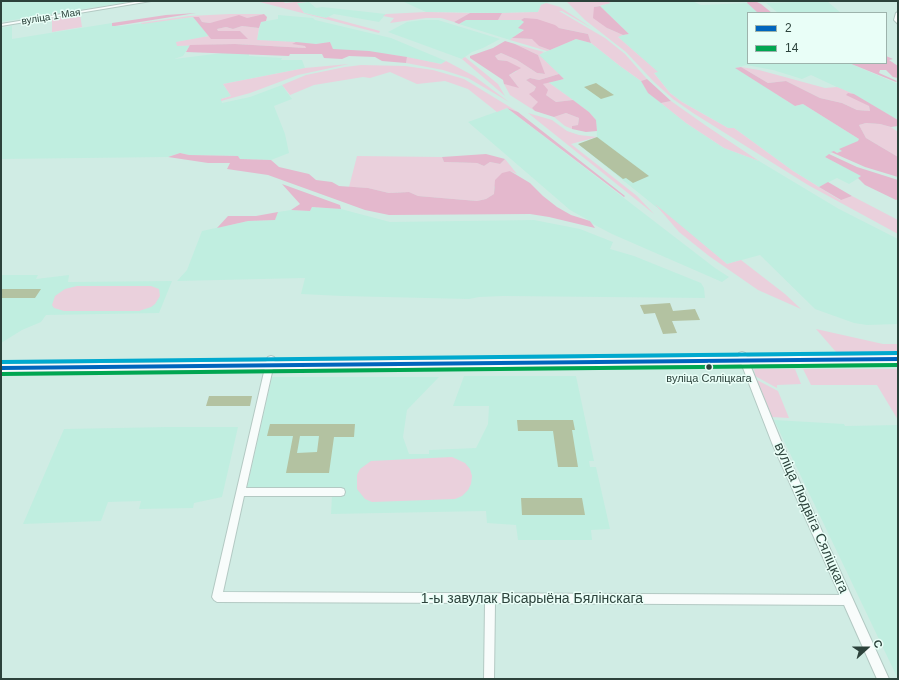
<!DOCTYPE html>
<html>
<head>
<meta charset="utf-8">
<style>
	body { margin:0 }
	#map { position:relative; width:899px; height:680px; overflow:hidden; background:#d0ece4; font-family:Arial,sans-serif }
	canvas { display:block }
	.frame { position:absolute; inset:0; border:2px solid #2c423b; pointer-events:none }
	.legend { position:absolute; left:747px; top:12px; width:140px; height:52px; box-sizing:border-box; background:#e9fef7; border:1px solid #9db3ac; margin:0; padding:5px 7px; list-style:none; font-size:12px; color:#2c423b }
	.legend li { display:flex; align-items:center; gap:8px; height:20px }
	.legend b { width:20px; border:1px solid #9db3ac }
	.north { position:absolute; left:847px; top:628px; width:40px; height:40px; -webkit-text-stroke:3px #e9fef7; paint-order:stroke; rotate:69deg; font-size:11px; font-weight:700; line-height:16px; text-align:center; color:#2c423b }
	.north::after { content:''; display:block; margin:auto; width:14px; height:18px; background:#2c423b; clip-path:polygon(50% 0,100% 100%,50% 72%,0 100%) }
</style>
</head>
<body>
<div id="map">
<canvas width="899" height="680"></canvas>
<div class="frame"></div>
<ul class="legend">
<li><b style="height:5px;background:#0065bd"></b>2</li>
<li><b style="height:5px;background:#00a651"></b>14</li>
</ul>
<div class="north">С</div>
</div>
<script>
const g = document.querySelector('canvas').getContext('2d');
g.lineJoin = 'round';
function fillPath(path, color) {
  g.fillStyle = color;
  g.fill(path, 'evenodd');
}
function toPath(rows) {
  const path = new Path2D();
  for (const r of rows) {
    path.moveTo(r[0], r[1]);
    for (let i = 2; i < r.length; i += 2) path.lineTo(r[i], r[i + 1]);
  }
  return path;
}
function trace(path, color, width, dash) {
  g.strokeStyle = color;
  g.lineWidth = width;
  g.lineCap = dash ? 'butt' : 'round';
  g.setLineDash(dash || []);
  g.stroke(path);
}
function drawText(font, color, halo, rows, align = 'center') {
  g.font = font + ' Arial,sans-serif';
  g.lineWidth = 3;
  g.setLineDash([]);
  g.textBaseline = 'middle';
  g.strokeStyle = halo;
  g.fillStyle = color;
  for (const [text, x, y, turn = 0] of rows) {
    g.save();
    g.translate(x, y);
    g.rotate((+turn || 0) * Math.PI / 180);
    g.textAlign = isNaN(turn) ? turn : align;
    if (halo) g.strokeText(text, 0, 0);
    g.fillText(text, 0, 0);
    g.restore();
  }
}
const built = toPath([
	[1,1,135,1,1,22],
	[402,1,588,1,550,2,541,5,538,12,502,13,426,12],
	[610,1,692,1,701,5,747,3,759,13,748,13,748,63,849,63,898,84,898,120,854,95,811,75,802,79,773,70,746,65,736,68,795,106,803,104,859,139,859,141,842,151,837,153,834,151,825,157,862,176,849,184,837,178,819,187,793,171,734,128,728,128,682,102,670,93,654,73,657,72,617,36,629,34,600,6,610,3],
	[827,1,841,13,778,13,766,3],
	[309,2,316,8,322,7,386,14,379,22,334,14,326,18,305,13,299,8,297,3],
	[278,15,313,18,315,20,391,38,446,61,441,64,394,55,337,50,333,49,330,42,316,44,257,40,261,22,278,19],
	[193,17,209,36,177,42,178,46,190,45,183,56,174,59,222,53,249,53,249,56,282,58,281,60,302,60,305,68,223,84,231,96,221,99,222,103,250,97,282,85,292,99,274,106,285,134,289,153,271,160,240,159,238,156,189,155,180,153,168,157,1,159,1,28,12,26,12,39,112,23,112,26,120,26],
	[422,20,438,20,500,39,483,48,472,52,462,59,388,32,407,22],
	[466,20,521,20,524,22,524,29,510,40,459,24],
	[576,39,591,43,620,66,641,81,649,93,686,123,724,148,759,161,839,209,898,239,898,324,867,325,854,323,815,309,760,255,727,264,578,144,597,137,596,120,589,112,548,82,564,79,538,55],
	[507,108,715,268,729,277,722,282,612,234,591,223,590,221,570,210,468,122],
	[312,207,341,209,390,222,534,220,580,229,613,242,610,249,634,256,701,283,704,288,705,298,503,296,479,297,469,299,342,296,301,294,305,278,177,281,187,270,202,231,248,221,275,220,278,212,291,210,310,211],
	[1,275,38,275,36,279,69,275,68,282,172,281,159,313,46,315,41,322,22,330,1,343],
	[464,376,576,376,594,461,589,461,590,467,596,467,610,529,591,530,592,540,518,540,516,525,487,523,486,511,331,514,332,495,245,497,272,377,439,377,407,410,403,437,409,454,429,454,429,450,476,448,488,424,489,406,453,406],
	[774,420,844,424,845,426,898,425,898,679],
	[167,427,238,427,222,497,194,503,193,508,139,509,141,501,108,502,101,521,23,524,64,429]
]);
const green = toPath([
	[256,1,283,1,285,3,305,1,306,2,297,3,304,13,326,18,328,17,380,31,379,33],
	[606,1,611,3,594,7,607,28,623,35,618,37,658,72,654,73,670,93,682,102,728,128,734,128,793,171,840,200,852,196,898,220,898,234,808,185,693,113,673,99,654,82,626,52,585,20,567,2],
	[546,3,560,7,592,28,562,11,559,11,605,38,625,54,647,79,641,81,620,66,591,43,588,34,559,28,524,18,521,20,498,20,502,13,538,12,541,5],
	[426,12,470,13,454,22,441,18,426,18,390,23,394,18,383,16,386,14],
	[80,14,82,27,52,32,52,18],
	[230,14,264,14,247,18,210,23,202,22,199,17,193,17,142,24,141,23,189,16],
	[242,26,259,28,257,40,296,42,293,44,305,46,306,48,235,44,177,46,176,42,209,36,247,39,240,31,218,31,217,29,226,27,233,29],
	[512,38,533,39,539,46,550,50,547,51,510,40],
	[515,44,544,52,539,55,559,74,539,80,530,78,526,80,536,87,534,91,539,102,532,108,535,111,510,95,504,84,518,87,509,75,517,71,507,61,498,60,495,56,501,53,517,60,537,73,544,74,538,55],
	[407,57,441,64,446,61,474,76,509,102,468,78,443,70,406,63],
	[465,57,498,84,505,96,462,59],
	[349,64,298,75,250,93,221,101,221,99,231,96,223,84,305,68],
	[361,65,405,66,433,70,464,79,518,112,507,108,497,112,468,89,445,81,417,84,390,72,370,78,363,77,314,85,290,95,282,85,306,75,345,67],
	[741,67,759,70,825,88,837,87,854,94,848,93,869,106,870,111,857,110,842,103,820,98,786,81,768,83],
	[548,82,573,100,556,102,546,95,543,84],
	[671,101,705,125,759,161,724,148,686,123,661,103],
	[528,113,552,120,567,131,579,135,597,137,571,144,637,196,654,214],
	[566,113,579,118,578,125,572,126,572,129,565,126,554,117],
	[866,123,880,124,891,127,898,132,898,157,866,138,859,125],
	[357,156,442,157,444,162,477,163,484,166,490,162,500,164,505,159,517,174,510,171,494,187,494,194,486,199,477,201,418,196,409,192,389,193,368,188,349,187],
	[655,204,727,264,741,260,785,294,801,309,758,290,709,256,679,232],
	[77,286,151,286,159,289,160,296,155,304,151,307,139,311,64,311,54,308,52,305,55,296,65,289],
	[816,329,883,344,898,344,898,352,836,352],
	[898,361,898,367,802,367,802,363],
	[754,369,795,369,801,384,777,385,777,388,755,376],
	[803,369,898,369,898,420,877,385,811,385],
	[755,379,778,391,789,418,772,417],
	[452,457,465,463,470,469,472,476,471,484,468,490,462,496,455,499,372,502,365,499,357,489,357,475,360,469,371,461]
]);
const forest = toPath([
	[748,1,755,1,761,4,772,13,757,12,747,3],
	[600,6,629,34,623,35,607,28,593,18,594,7],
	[196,13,115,26,112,26,112,23,166,15],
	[470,13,502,13,498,20,466,20,459,24,454,22],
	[264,14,267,17,266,21,261,22,259,28,242,26,233,29,226,27,217,29,218,31,240,31,248,39,211,39,193,17,199,17,202,22,210,23,239,15,247,18],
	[524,18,537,19,555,25,559,28,588,34,591,43,576,39,550,50,539,46,532,39,512,38,524,30,518,28,524,22,521,20],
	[505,41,515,44,538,55,545,74,537,73,517,60,501,53,495,56,498,60,507,61,521,68,509,75,519,88,504,84,503,80,470,58,470,56,493,48],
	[296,42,316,44,330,42,333,49,369,51,407,57,406,63,382,61,375,57,349,56,342,59,324,58,322,54,290,54,289,56,186,52,190,45,235,44,306,48,305,46,292,44],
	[886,56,893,59,889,60,898,66,898,78,893,77,886,70,880,70,879,73,897,81,896,82,849,63,886,63],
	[741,67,768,83,786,81,820,98,842,103,857,110,870,111,869,106,846,95,848,93,854,94,898,120,898,126,891,127,880,124,866,123,859,125,866,138,898,157,898,177,865,167,831,152,834,151,837,153,842,151,839,149,858,141,859,139,803,104,795,106,735,68],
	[559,74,564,79,543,84,548,90,546,95,556,102,573,100,589,112,596,120,597,131,586,132,572,129,572,126,578,125,579,118,566,113,554,117,535,111,532,108,538,102,529,94,534,91,536,87,526,80,530,78,539,80],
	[647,79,671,101,661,103,648,93,641,81],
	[507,108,518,112,625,196,624,197],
	[180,153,189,155,238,156,240,159,271,160,279,167,309,174,316,180,332,182,339,186,368,188,389,193,409,192,418,196,477,201,486,199,494,194,495,180,502,173,510,171,530,183,543,196,557,207,571,215,590,221,595,228,549,217,530,214,389,215,365,210,268,175,227,169,230,163,208,163,168,157],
	[486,154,505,159,500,164,490,162,484,166,477,163,444,162,442,157],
	[829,154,857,167,898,180,898,199,896,200,865,185,858,178,861,176,825,157],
	[828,182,852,196,841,200,819,187],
	[282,184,340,205,341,209,312,207,310,211,291,210,300,204],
	[278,212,275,220,248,221,217,228,228,216,256,216]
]);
const building = toPath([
	[596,83,614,95,601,99,584,87],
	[597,137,649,176,633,183,626,178,623,179,578,144],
	[1,289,41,289,35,298,1,298],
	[670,303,673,311,695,309,700,320,672,321,677,333,663,334,655,313,644,314,640,305],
	[209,396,252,396,250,406,206,406],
	[517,420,573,420,575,430,572,430,578,467,558,467,553,431,518,431],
	[270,424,355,424,354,437,334,437,329,473,286,473,293,436,267,436],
	[300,436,319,436,317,452,297,453],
	[521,498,582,498,585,515,522,515]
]);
const minor = toPath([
	[898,12,898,24,894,20,896,13,898,12],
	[271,356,274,357,275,359,246,488,341,488,344,489,345,492,344,495,341,496,244,496,223,592,848,595,851,597,853,600,851,603,848,605,495,603,494,679,484,679,485,603,217,602,214,600,212,597,267,359,268,357,271,356]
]);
const tertiary = toPath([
	[141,1,151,1,1,26,1,24,141,1],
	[742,352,745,353,746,355,782,443,889,679,877,679,772,443,738,355,739,353,742,352]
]);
const primary = toPath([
	[898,355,898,363,1,372,1,364,898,355]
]);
const bus1 = toPath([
	[1,368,898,359]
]);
const bus2 = toPath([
	[1,374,898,365]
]);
const bus3 = toPath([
	[1,362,898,353]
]);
const markers = [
	[709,367,3.5,"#2c423b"]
];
const farStreetnames = [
	["вуліца 1 Мая",51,17,-9]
];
const busNames = [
	["вуліца Сяліцкага",709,379]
];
const nearStreetnames = [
	["вуліца Людвіга Сяліцкага",811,518,66],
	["1-ы завулак Вісарыёна Бялінскага",532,599]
];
fillPath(built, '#c0eee0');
fillPath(green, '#ead0dc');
fillPath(forest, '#e4b8cd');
fillPath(building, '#b3c2a1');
trace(minor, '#b3c9c3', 2);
trace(tertiary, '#b3c9c3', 2);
trace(primary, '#b3c9c3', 2);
fillPath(minor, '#f8fcfb');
fillPath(tertiary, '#f8fcfb');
fillPath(primary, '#f8fcfb');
trace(bus1, '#0065bd', 4);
trace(bus2, '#00a651', 4);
trace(bus3, '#00a9ce', 4);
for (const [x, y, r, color] of markers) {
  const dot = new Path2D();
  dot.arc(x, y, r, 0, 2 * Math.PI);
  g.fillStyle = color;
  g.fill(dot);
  trace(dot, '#e9fef7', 1.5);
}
drawText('10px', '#2c423b', '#e9fef7', farStreetnames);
drawText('11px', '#2c423b', '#e9fef7', busNames);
drawText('14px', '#2c423b', '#e9fef7', nearStreetnames);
</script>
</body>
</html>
